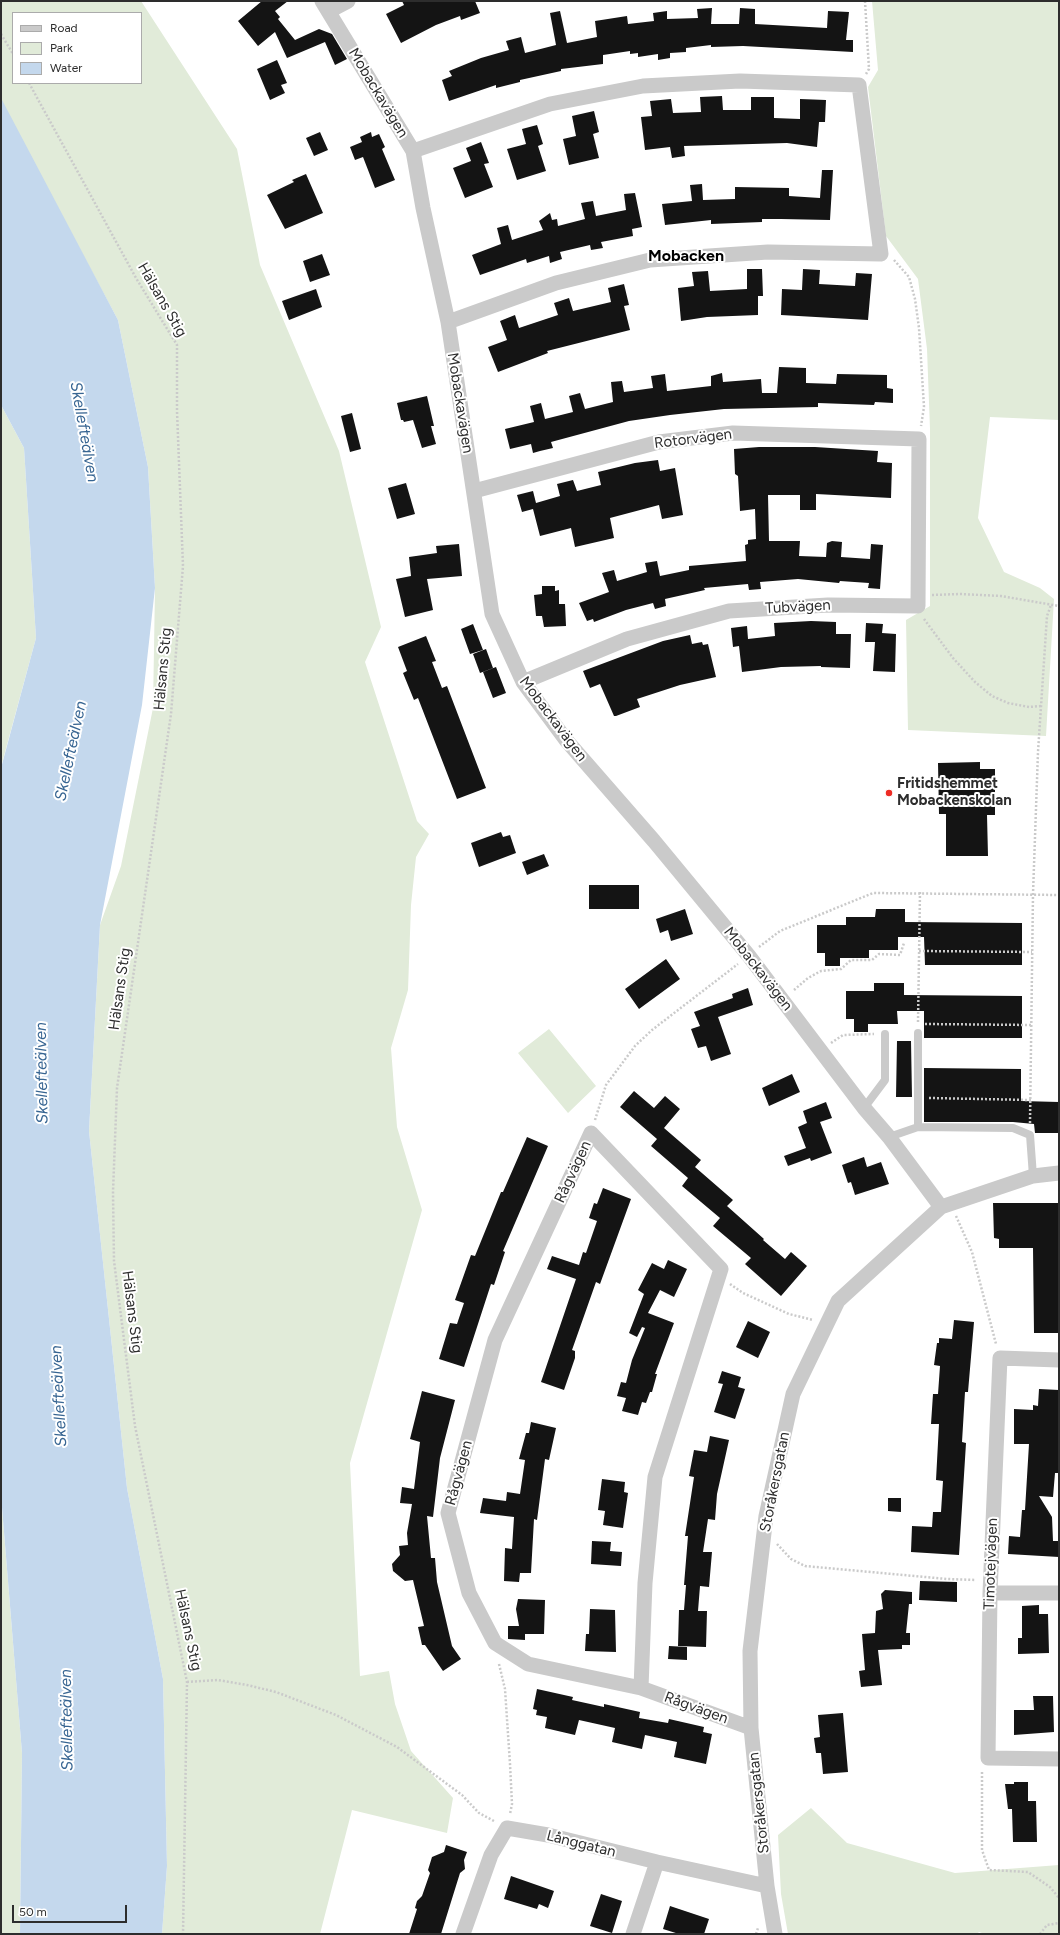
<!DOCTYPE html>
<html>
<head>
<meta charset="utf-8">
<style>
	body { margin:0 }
	#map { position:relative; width:1060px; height:1935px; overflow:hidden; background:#fff; font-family:Figtree,sans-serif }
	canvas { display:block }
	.frame { position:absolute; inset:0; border:2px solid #2d2d2d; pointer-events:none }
	.legend { position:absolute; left:12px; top:12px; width:130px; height:72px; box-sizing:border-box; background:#fff; border:1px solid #ababab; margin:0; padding:5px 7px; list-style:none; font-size:12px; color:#2d2d2d }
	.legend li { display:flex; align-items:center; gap:8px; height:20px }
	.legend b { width:20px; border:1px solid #ababab }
	.scale { position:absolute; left:12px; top:1905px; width:115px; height:18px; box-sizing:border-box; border:2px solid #2d2d2d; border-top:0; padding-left:5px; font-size:12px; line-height:14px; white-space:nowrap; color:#2d2d2d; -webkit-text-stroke:3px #fff; paint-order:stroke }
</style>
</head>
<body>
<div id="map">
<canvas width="1060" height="1935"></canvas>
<div class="frame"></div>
<ul class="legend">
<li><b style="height:5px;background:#cacaca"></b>Road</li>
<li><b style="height:11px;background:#e1ebd9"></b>Park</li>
<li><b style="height:11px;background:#c4d8ed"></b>Water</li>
</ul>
<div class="scale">50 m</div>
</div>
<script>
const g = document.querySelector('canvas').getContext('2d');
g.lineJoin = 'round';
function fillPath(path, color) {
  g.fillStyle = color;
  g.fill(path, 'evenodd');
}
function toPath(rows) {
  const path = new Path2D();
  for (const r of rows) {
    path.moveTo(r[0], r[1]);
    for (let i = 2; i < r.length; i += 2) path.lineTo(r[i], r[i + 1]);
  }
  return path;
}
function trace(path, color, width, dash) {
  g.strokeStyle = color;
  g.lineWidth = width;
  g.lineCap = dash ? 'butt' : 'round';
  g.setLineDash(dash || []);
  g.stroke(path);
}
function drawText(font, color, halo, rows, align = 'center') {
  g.font = font + ' Figtree,sans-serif';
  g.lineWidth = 4;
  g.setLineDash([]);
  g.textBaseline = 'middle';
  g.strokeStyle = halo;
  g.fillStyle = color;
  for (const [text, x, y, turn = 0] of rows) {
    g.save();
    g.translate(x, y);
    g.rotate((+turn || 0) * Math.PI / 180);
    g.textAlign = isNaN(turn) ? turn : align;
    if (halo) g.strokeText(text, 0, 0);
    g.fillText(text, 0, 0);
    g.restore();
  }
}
const green = toPath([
	[1,1,141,1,237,149,260,265,339,451,381,627,365,662,417,821,429,834,416,857,411,905,408,990,391,1048,397,1127,422,1210,350,1463,360,1676,389,1671,395,1704,411,1751,453,1798,447,1833,352,1810,320,1934,162,1934,167,1866,163,1679,127,1488,89,1131,100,925,121,866,153,708,155,588,148,467,118,320,1,102],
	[13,13,141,13,141,83,13,83],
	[872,1,1059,1,1059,420,990,417,978,518,1004,572,1040,588,1054,599,1046,736,908,730,906,620,930,606,930,429,927,349,918,279,886,236,868,87,878,70],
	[1,405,24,448,36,638,1,767],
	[549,1029,596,1086,568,1113,518,1053],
	[1,1495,22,1753,20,1934,1,1934],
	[811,1808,847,1843,955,1873,1059,1865,1059,1934,985,1934,979,1932,977,1934,788,1934,781,1894,778,1835]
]);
const water = toPath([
	[1,98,118,320,148,467,155,588,142,705,100,925,89,1131,127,1488,163,1679,167,1866,162,1934,20,1934,22,1753,1,1495,1,768,36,638,24,448,1,405]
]);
const building = toPath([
	[262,1,288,1,275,11,280,17,278,19,295,40,319,29,332,34,347,59,335,65,325,42,287,58,275,32,258,46,238,21],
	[402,1,475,1,480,13,461,20,460,16,436,25,401,43,386,14,404,5],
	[712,8,711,24,739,24,740,8,755,9,755,24,827,28,828,11,849,12,846,40,853,40,853,52,743,46,711,47,711,45,686,48,686,52,670,53,670,58,658,60,658,54,638,57,638,53,630,54,630,51,603,55,603,64,561,69,561,71,520,80,520,82,496,88,496,85,449,101,442,80,452,76,449,71,481,58,509,50,506,41,521,37,525,53,556,45,550,13,560,11,567,43,597,37,595,21,627,16,628,24,654,21,653,13,667,11,667,19,698,18,697,9],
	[277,60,287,83,281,85,285,93,270,100,257,69],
	[722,96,723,110,751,110,751,97,774,97,774,118,800,119,800,99,826,100,825,122,819,122,817,147,787,143,684,146,685,156,672,158,670,147,645,150,641,117,652,116,650,101,671,99,673,113,701,112,700,97],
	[594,111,599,132,593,134,599,158,569,165,563,139,576,136,572,116],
	[537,125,543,144,538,146,546,171,517,180,507,149,526,144,522,129],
	[320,132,328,150,314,156,306,138],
	[371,132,372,137,379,134,385,147,382,149,395,180,375,188,363,157,355,160,350,147,362,142,360,137],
	[481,142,489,163,484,164,493,187,465,198,453,168,471,161,466,148],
	[822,170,833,170,830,220,781,219,762,219,762,222,711,224,711,220,665,225,662,204,692,201,690,185,702,184,703,200,735,199,735,187,789,188,789,196,820,198],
	[306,174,323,213,285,229,267,195,294,182,292,180],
	[635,193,642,227,632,229,633,236,601,242,603,248,591,250,590,245,560,252,562,259,550,263,549,256,527,263,526,259,480,275,472,255,501,244,497,228,508,225,512,240,543,230,539,221,550,213,552,220,557,219,558,226,585,219,581,203,593,201,596,216,626,210,624,194],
	[322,254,330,275,310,282,303,261],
	[747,269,762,269,763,296,758,296,758,315,707,317,681,321,678,288,694,286,692,272,708,271,710,291,747,289],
	[803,269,820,270,819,284,855,286,856,273,872,274,868,320,781,315,782,289,802,290],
	[624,284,629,305,624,306,630,330,547,351,548,353,498,372,488,347,507,340,500,321,515,315,519,328,558,315,554,303,569,298,573,311,611,302,608,288],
	[316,289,322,307,289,320,282,301],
	[779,367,806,368,806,383,836,384,837,374,887,375,887,388,893,389,893,403,875,402,874,405,818,403,818,407,724,409,670,415,629,421,551,442,553,448,540,451,533,453,531,444,510,449,505,429,534,422,530,406,541,403,545,419,573,412,569,396,580,393,585,409,613,402,611,382,622,381,624,392,653,388,651,376,665,374,667,391,711,386,711,376,722,373,723,382,761,379,762,393,777,393],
	[427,396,434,426,431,426,436,444,422,448,413,420,404,422,403,420,401,420,397,403],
	[352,413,361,449,350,452,341,416],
	[759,447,815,447,878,451,877,462,892,463,891,498,816,494,816,510,800,510,800,495,768,495,769,541,800,541,799,556,826,557,827,543,832,541,842,542,841,557,870,559,871,544,883,545,880,589,868,588,869,583,840,581,839,583,798,579,760,582,761,589,749,590,748,584,704,588,705,590,665,599,666,606,655,609,653,603,626,610,594,622,593,619,587,621,579,603,609,592,602,573,614,570,617,581,647,572,645,563,657,561,660,576,689,570,689,566,746,561,745,545,748,544,748,540,756,539,755,509,740,511,738,476,735,474,734,449],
	[658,460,660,471,675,468,683,515,662,519,659,505,610,518,614,538,575,547,571,528,540,536,533,509,522,512,517,495,533,491,536,503,560,496,557,484,573,480,577,491,601,485,598,472,635,463],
	[406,483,415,514,397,519,388,488],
	[459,544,462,576,427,579,433,610,405,617,396,579,411,576,409,557,437,553,436,546],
	[542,586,555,586,555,591,559,590,559,604,565,604,566,626,544,627,542,616,536,616,534,595,542,594],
	[811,621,836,622,836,634,851,634,850,668,821,667,821,666,781,667,742,672,739,646,733,647,731,628,747,626,748,639,775,636,774,623],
	[866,623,883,624,882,633,896,634,895,672,873,671,875,642,865,642],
	[473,624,483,650,470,654,461,629],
	[690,635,692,644,702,642,703,645,708,644,716,677,680,685,637,699,640,707,616,716,614,716,600,684,590,688,583,671,663,641],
	[426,636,436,661,432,662,442,688,447,686,486,788,457,799,418,698,414,700,403,673,407,671,398,647],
	[486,649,493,668,480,673,473,654],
	[496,667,506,693,493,698,483,672],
	[980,762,980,769,995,769,995,815,987,815,988,856,946,856,946,814,939,814,938,763],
	[501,832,503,837,510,835,516,853,479,867,471,843],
	[544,854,549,866,527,875,522,862],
	[589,885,639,885,639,909,589,909],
	[685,909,693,934,671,941,668,930,660,933,656,919],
	[876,909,905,909,905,922,1022,923,1022,965,925,965,924,937,898,937,898,950,869,950,869,958,840,958,840,966,825,966,825,953,817,953,817,925,846,925,846,917,875,917],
	[666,959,680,979,639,1009,625,989],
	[874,983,904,983,904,995,1022,996,1022,1038,924,1038,924,1011,897,1011,898,1024,868,1024,868,1032,854,1032,854,1019,846,1019,846,991,874,991],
	[748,988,753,1005,718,1017,731,1054,711,1061,706,1046,698,1048,691,1029,700,1026,694,1012,733,998,732,994],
	[897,1041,911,1041,912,1097,896,1097],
	[924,1068,1021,1069,1021,1101,1059,1102,1059,1133,1035,1133,1034,1124,1013,1122,924,1122],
	[792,1074,800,1092,769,1106,762,1088],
	[634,1091,654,1108,665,1096,680,1109,664,1128,701,1160,695,1167,733,1200,727,1206,764,1239,763,1240,785,1259,791,1252,807,1266,781,1296,745,1264,751,1258,713,1226,720,1218,682,1186,688,1178,651,1146,657,1139,620,1107],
	[826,1102,832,1118,820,1122,832,1153,811,1161,810,1158,788,1166,784,1156,806,1148,798,1127,807,1123,803,1111],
	[527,1137,548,1146,503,1251,505,1252,494,1285,491,1284,464,1367,439,1359,450,1323,457,1324,464,1303,455,1300,471,1255,475,1256,501,1192,503,1192],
	[864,1157,867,1167,881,1162,889,1184,855,1195,851,1182,848,1183,842,1165],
	[603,1188,631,1199,600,1284,596,1282,572,1350,575,1351,575,1358,564,1390,541,1382,576,1279,547,1269,552,1256,579,1265,583,1252,586,1253,597,1221,589,1218,594,1203,597,1204],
	[993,1203,1059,1203,1059,1333,1034,1333,1033,1248,999,1248,999,1239,994,1238],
	[668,1260,687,1269,674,1297,660,1290,648,1313,674,1323,655,1374,657,1374,652,1392,650,1392,646,1403,642,1402,638,1415,622,1411,626,1398,617,1396,621,1382,626,1383,632,1360,645,1328,642,1327,637,1337,629,1333,644,1294,638,1290,652,1263,664,1269],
	[954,1320,974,1322,968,1392,965,1392,962,1442,966,1443,959,1555,911,1552,912,1526,932,1527,933,1512,941,1512,943,1481,936,1480,939,1424,931,1424,933,1394,938,1394,940,1366,934,1365,937,1343,939,1343,939,1338,952,1339],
	[748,1321,770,1332,758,1358,736,1347],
	[722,1371,741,1377,738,1387,745,1389,735,1419,714,1412,723,1384,718,1383],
	[1039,1389,1059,1390,1059,1473,1055,1473,1053,1497,1039,1496,1052,1517,1053,1541,1059,1541,1059,1557,1008,1554,1009,1536,1020,1537,1022,1510,1025,1510,1029,1444,1014,1444,1014,1409,1033,1410,1033,1405,1038,1406],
	[422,1391,455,1400,440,1458,433,1517,427,1516,431,1558,435,1558,437,1582,452,1646,461,1659,443,1671,425,1645,422,1645,418,1627,424,1626,413,1580,405,1581,393,1571,392,1564,400,1555,399,1546,408,1545,407,1533,412,1504,400,1503,402,1487,414,1489,420,1442,410,1439],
	[531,1422,556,1428,549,1460,545,1459,537,1520,534,1519,531,1573,520,1573,519,1582,504,1581,505,1548,512,1549,514,1517,480,1513,483,1498,506,1501,507,1492,520,1494,525,1460,519,1459,526,1433,529,1433],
	[710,1436,729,1440,717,1494,715,1520,708,1519,703,1552,712,1552,709,1587,700,1586,698,1611,707,1611,706,1647,678,1646,679,1610,684,1610,686,1585,684,1585,688,1536,685,1536,694,1477,689,1476,694,1450,707,1452],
	[602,1479,625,1482,624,1492,628,1493,623,1528,603,1525,605,1511,598,1510],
	[888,1498,901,1498,901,1512,888,1511],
	[592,1541,611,1542,610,1551,622,1552,621,1566,591,1564],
	[920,1581,957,1582,957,1602,919,1600],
	[885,1590,912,1592,912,1604,909,1604,906,1633,910,1633,910,1645,902,1645,902,1649,878,1650,882,1685,861,1687,859,1671,865,1670,862,1634,875,1633,876,1611,883,1609,881,1594],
	[518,1599,545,1600,544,1634,525,1634,525,1640,508,1639,508,1626,519,1626,516,1609],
	[1039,1605,1039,1614,1048,1614,1049,1653,1018,1654,1018,1638,1022,1638,1022,1606],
	[590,1609,615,1610,616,1652,585,1651,586,1634,589,1634],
	[669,1646,687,1647,687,1660,668,1659],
	[537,1689,573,1697,572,1700,604,1707,604,1704,640,1712,639,1718,668,1723,669,1719,704,1727,703,1732,712,1734,706,1764,674,1757,677,1742,645,1735,642,1749,612,1742,615,1728,579,1720,575,1735,545,1728,547,1717,536,1715,537,1710,533,1709],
	[1033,1696,1053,1696,1054,1732,1014,1735,1014,1710,1034,1710],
	[843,1713,848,1772,823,1774,821,1753,816,1753,814,1738,820,1737,818,1715],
	[1014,1782,1028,1782,1028,1801,1036,1801,1037,1842,1013,1842,1012,1809,1008,1809,1005,1784,1014,1784],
	[446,1845,467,1852,464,1860,465,1869,460,1873,441,1934,409,1934,417,1909,415,1908,417,1901,422,1896,430,1873,428,1870,432,1857,444,1852],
	[511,1876,554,1891,548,1908,539,1904,537,1909,504,1899],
	[601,1894,622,1901,612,1933,590,1926],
	[670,1906,709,1919,704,1934,679,1934,663,1929]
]);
const path = toPath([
	[865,1,869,69,866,74],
	[1,34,13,54],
	[29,83,136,278,177,345,177,411,183,566,171,714,117,1088,113,1192,114,1261,135,1426,187,1682,183,1934],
	[894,260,909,277,915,299,919,328,924,407,921,426],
	[932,595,960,594,1001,596,1059,606],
	[924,619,953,658,975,682,992,696,1008,703,1029,707,1041,706],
	[759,947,780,931,873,893,1059,895],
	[919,951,1032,952],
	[794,990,808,978,821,971,841,969,851,960,872,960,879,954,900,955,904,943],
	[918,1022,920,892],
	[925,1024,1032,1025],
	[831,1043,843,1035,874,1034],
	[929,1098,1031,1100],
	[595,1120,606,1085,635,1046,652,1030,738,964],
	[1030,1123,1033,894,1038,752,1047,616,1051,605],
	[956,1216,972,1252,996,1344],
	[730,1284,743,1293,789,1314,813,1320],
	[777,1544,791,1559,805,1566,947,1579,976,1580],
	[499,1664,505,1689,510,1764,512,1804,510,1814],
	[187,1682,218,1680,247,1685,276,1692,336,1715,397,1747,462,1795,479,1813,494,1821],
	[982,1772,982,1850,989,1870,1028,1872,1050,1887,1059,1898],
	[756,1934,758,1928],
	[1040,1934,1047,1925,1059,1923]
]);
const service = toPath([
	[918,1033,918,1127],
	[864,1108,885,1080,885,1034],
	[889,1137,918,1127,1013,1128,1030,1135,1033,1176]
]);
const minor = toPath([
	[322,1,413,151,423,208,448,322,492,614,523,682,566,740,654,841,749,956,864,1108,889,1137,941,1207],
	[329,11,348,1],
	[413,151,550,104,643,86,740,81,859,85,881,254,768,252,650,260,556,283,448,322],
	[474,491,659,442,733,433,919,439,918,606,828,605,729,611,627,639,523,682],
	[1059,1360,1000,1358,990,1593,988,1758,1059,1759],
	[990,1593,1059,1593],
	[641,1688,645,1583,655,1477,721,1269,591,1133,495,1340,448,1513,469,1593,495,1643,528,1664,641,1688,751,1728],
	[463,1934,491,1855,507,1828,548,1835,657,1862,767,1886],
	[633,1934,657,1862],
	[775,1934,767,1886,751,1728,750,1651,766,1516,793,1394,838,1301,941,1207,1033,1176,1059,1173]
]);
const markers = [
	[889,793,4,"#ee2c24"]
];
const streetNames = [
	["Mobackavägen",378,93,59],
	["Hälsans Stig",162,300,60],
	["Mobackavägen",460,403,81],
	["Rotorvägen",693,439,-7],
	["Tubvägen",798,607,-3],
	["Hälsans Stig",163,669,-85],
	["Mobackavägen",553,719,53],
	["Mobackavägen",758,969,52],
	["Hälsans Stig",120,989,-82],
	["Rågvägen",573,1172,-65],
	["Hälsans Stig",132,1312,83],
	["Rågvägen",459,1473,-75],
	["Storåkersgatan",775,1482,-79],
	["Timotejvägen",991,1564,-88],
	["Hälsans Stig",188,1630,78],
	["Rågvägen",696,1708,20],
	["Storåkersgatan",759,1803,-96],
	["Långgatan",581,1844,14]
];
const poiNames = [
	["Fritidshemmet",897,784],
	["Mobackenskolan",897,801]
];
const neighbourhoodNames = [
	["Mobacken",686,256]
];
const waterNames = [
	["Skellefteälven",84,432,80],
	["Skellefteälven",71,751,-78],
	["Skellefteälven",42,1073,-91],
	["Skellefteälven",59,1396,-93],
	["Skellefteälven",67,1720,-91]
];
fillPath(green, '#e1ebd9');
fillPath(water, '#c4d8ed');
fillPath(building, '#141414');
trace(path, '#cacaca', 2.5, [2, 2]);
trace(service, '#cacaca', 8);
trace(minor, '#cacaca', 15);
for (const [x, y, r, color] of markers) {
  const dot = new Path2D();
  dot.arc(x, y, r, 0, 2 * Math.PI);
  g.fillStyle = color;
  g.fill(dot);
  trace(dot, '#fff', 1.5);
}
drawText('15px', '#2d2d2d', '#fff', streetNames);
drawText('bold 15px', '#2d2d2d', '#fff', poiNames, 'left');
drawText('bold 16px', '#000', '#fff', neighbourhoodNames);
drawText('italic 16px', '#376592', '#fff', waterNames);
</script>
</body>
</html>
